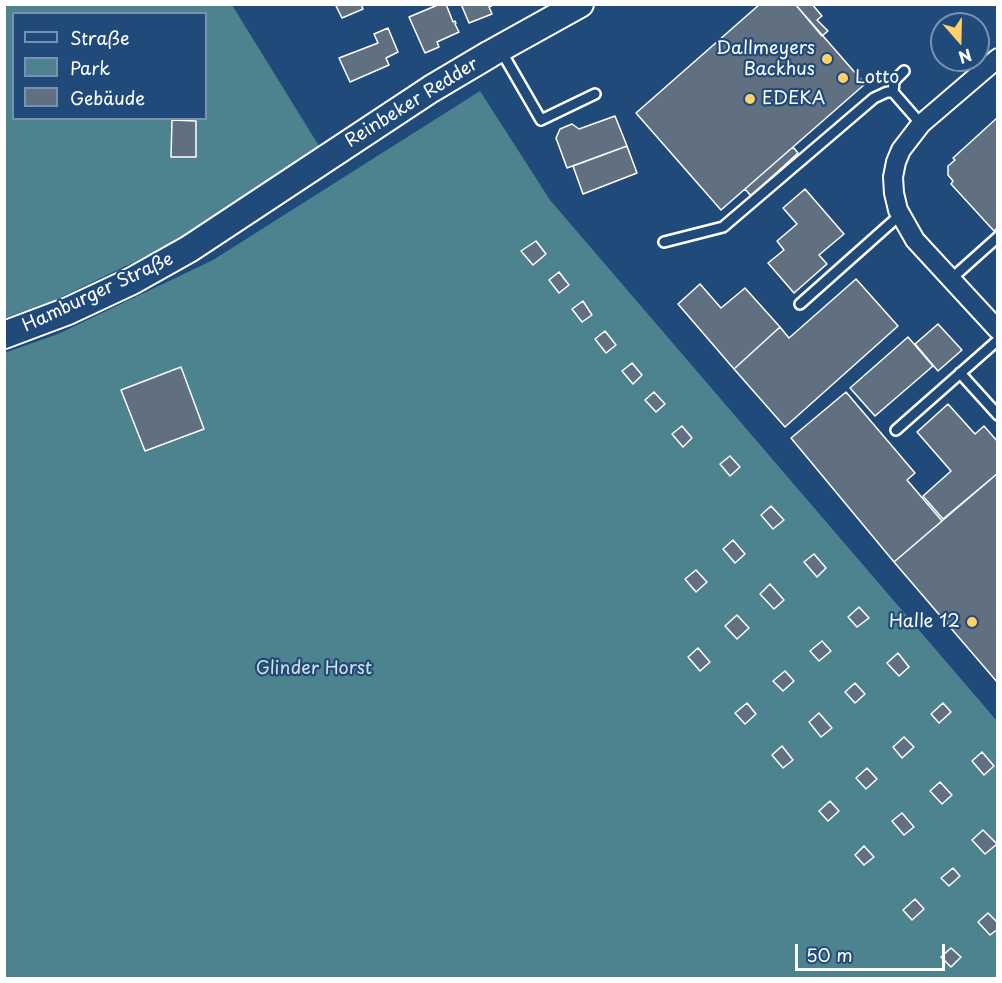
<!DOCTYPE html>
<html>
<head>
<meta charset="utf-8">
<style>
	body { margin:0 }
	#map { position:relative; width:1002px; height:983px; overflow:hidden; background:#1f4a7a; font-family:"Playpen Sans",sans-serif }
	canvas { display:block }
	.frame { position:absolute; inset:0; border:6px solid #fff; pointer-events:none }
	.legend { position:absolute; left:12px; top:12px; width:195px; height:108px; box-sizing:border-box; background:#1f4a7a; border:2px solid #7992af; margin:0; padding:8px 10px; list-style:none; font-size:18px; color:#fff }
	.legend li { display:flex; align-items:center; gap:12px; height:30px }
	.legend b { width:30px; border:2px solid #7992af }
	.north { position:absolute; left:930px; top:12px; width:60px; height:60px; box-sizing:border-box; background:#1f4a7a; border:2px solid #7992af; border-radius:50%; rotate:160deg; font-size:16px; font-weight:700; line-height:24px; text-align:center; color:#fff }
	.north::after { content:''; display:block; margin:auto; width:21px; height:27px; background:#ffd166; clip-path:polygon(50% 0,100% 100%,50% 72%,0 100%) }
	.scale { position:absolute; left:795px; top:944px; width:150px; height:27px; box-sizing:border-box; border:3px solid #fff; border-top:0; padding-left:8px; font-size:18px; line-height:21px; white-space:nowrap; color:#fff; -webkit-text-stroke:4px #1f4a7a; paint-order:stroke }
</style>
</head>
<body>
<div id="map">
<canvas width="1002" height="983"></canvas>
<div class="frame"></div>
<ul class="legend">
<li><b style="height:8px;background:#1f4a7a"></b>Straße</li>
<li><b style="height:16px;background:#4d828f"></b>Park</li>
<li><b style="height:16px;background:#607080"></b>Gebäude</li>
</ul>
<div class="north">N</div>
<div class="scale">50 m</div>
</div>
<script>
const g = document.querySelector('canvas').getContext('2d');
g.lineJoin = 'round';
function fillPath(path, color) {
  g.fillStyle = color;
  g.fill(path, 'evenodd');
}
function toPath(rows) {
  const path = new Path2D();
  for (const r of rows) {
    path.moveTo(r[0], r[1]);
    for (let i = 2; i < r.length; i += 2) path.lineTo(r[i], r[i + 1]);
  }
  return path;
}
function trace(path, color, width, dash) {
  g.strokeStyle = color;
  g.lineWidth = width;
  g.lineCap = dash ? 'butt' : 'round';
  g.setLineDash(dash || []);
  g.stroke(path);
}
function drawText(font, color, halo, rows, align = 'center') {
  g.font = font + ' "Playpen Sans",sans-serif';
  g.lineWidth = 4.5;
  g.setLineDash([]);
  g.textBaseline = 'middle';
  g.strokeStyle = halo;
  g.fillStyle = color;
  for (const [text, x, y, turn = 0] of rows) {
    g.save();
    g.translate(x, y);
    g.rotate((+turn || 0) * Math.PI / 180);
    g.textAlign = isNaN(turn) ? turn : align;
    if (halo) g.strokeText(text, 0, 0);
    g.fillText(text, 0, 0);
    g.restore();
  }
}
const green = toPath([
	[4,5,232,5,319,146,186,237,49,303,5,318],
	[14,14,206,14,206,118,14,118],
	[480,91,550,200,997,721,997,978,5,978,4,353,58,334,213,260]
]);
const building = toPath([
	[335,4,361,4,363,9,342,18,335,4],
	[440,4,446,4,453,22,455,21,456,23,455,24,459,32,437,42,439,47,425,53,409,17,440,4],
	[461,4,495,4,489,7,492,14,469,23,461,4],
	[760,4,795,4,865,84,721,210,636,113,760,4],
	[795,4,812,4,822,16,817,20,828,31,822,36,795,4],
	[388,28,398,52,386,58,389,65,350,82,339,58,378,43,374,34,388,28],
	[615,116,627,146,567,168,556,138,560,129,572,124,579,129,615,116],
	[998,117,998,227,994,231,951,184,953,181,948,175,948,166,955,160,953,158,998,117],
	[172,120,196,121,196,157,171,157,172,120],
	[627,146,637,173,583,194,573,166,627,146],
	[793,147,798,153,751,196,745,189,793,147],
	[805,189,844,234,819,255,827,264,794,293,768,263,784,250,777,241,797,224,783,208,805,189],
	[536,241,546,254,533,265,521,251,536,241],
	[559,272,569,285,559,293,549,280,559,272],
	[856,279,898,326,785,427,734,369,780,327,789,338,856,279],
	[700,284,721,308,745,288,780,327,734,369,678,304,700,284],
	[583,301,592,315,582,322,572,309,583,301],
	[938,324,962,350,938,371,915,344,938,324],
	[605,331,616,345,606,353,595,339,605,331],
	[908,337,933,366,875,416,850,388,908,337],
	[632,363,642,375,633,384,622,371,632,363],
	[181,367,204,429,145,451,121,390,181,367],
	[654,392,665,404,656,412,645,400,654,392],
	[846,392,915,473,907,480,942,521,894,562,791,438,846,392],
	[948,404,975,434,984,426,998,442,998,473,943,519,923,496,951,471,917,432,948,404],
	[682,426,692,438,683,447,672,434,682,426],
	[730,456,740,467,730,476,720,464,730,456],
	[998,473,998,683,894,562,998,473],
	[771,506,784,520,773,529,761,515,771,506],
	[733,540,745,554,735,563,723,549,733,540],
	[814,554,826,568,817,577,804,562,814,554],
	[696,570,707,582,696,592,685,579,696,570],
	[770,584,784,600,774,609,760,594,770,584],
	[859,607,869,618,857,627,848,617,859,607],
	[737,615,749,628,737,639,725,626,737,615],
	[822,641,831,651,819,661,810,651,822,641],
	[698,648,710,662,700,671,688,657,698,648],
	[898,653,909,667,899,676,887,663,898,653],
	[785,671,794,681,783,691,773,681,785,671],
	[855,683,865,694,855,703,845,692,855,683],
	[747,703,756,714,745,724,735,713,747,703],
	[943,703,951,712,939,723,931,714,943,703],
	[819,713,832,728,821,737,809,722,819,713],
	[904,737,914,747,902,758,893,747,904,737],
	[782,746,793,760,783,768,772,755,782,746],
	[982,752,994,766,984,775,972,761,982,752],
	[867,768,877,779,866,789,856,778,867,768],
	[940,782,952,795,942,804,930,791,940,782],
	[830,801,839,811,828,821,819,811,830,801],
	[902,813,914,827,904,835,892,821,902,813],
	[983,830,997,844,985,854,972,840,983,830],
	[864,846,874,857,864,865,855,855,864,846],
	[953,868,960,876,949,886,941,878,953,868],
	[915,899,924,909,912,920,903,910,915,899],
	[988,913,998,923,998,929,990,935,978,922,988,913],
	[951,948,961,957,951,967,941,957,951,948]
]);
const lane = toPath([
	[500,49,541,120,595,94],
	[904,71,894,81,893,92,921,124],
	[664,242,723,227,874,98,887,92,893,92],
	[951,279,998,237],
	[800,304,900,215],
	[960,373,998,415],
	[896,430,998,340]
]);
const street = toPath([
	[998,58,921,124,901,150,896,162,893,177,894,193,898,210,915,240,998,330]
]);
const secondary = toPath([
	[4,335,68,311,132,281,189,249,431,89,490,54,580,4]
]);
const markers = [
	[827,59,6,"#ffd166"],
	[843,78,6,"#ffd166"],
	[750,99,6,"#ffd166"],
	[972,622,6,"#ffd166"]
];
const poiNames = [
	["Dallmeyers",815,49],
	["Backhus",815,70],
	["Lotto",855,78,"left"],
	["EDEKA",762,99,"left"],
	["Halle 12",960,622]
];
const streetNames = [
	["Reinbeker Redder",412,103,-32],
	["Hamburger Straße",98,293,-25]
];
const parkNames = [
	["Glinder Horst",314,669]
];
fillPath(green, '#4d828f');
fillPath(building, '#607080');
trace(building, '#fff', 1.5);
trace(lane, '#fff', 14);
trace(street, '#fff', 22);
trace(secondary, '#fff', 30);
trace(lane, '#1f4a7a', 9);
trace(street, '#1f4a7a', 18);
trace(secondary, '#1f4a7a', 26);
for (const [x, y, r, color] of markers) {
  const dot = new Path2D();
  dot.arc(x, y, r, 0, 2 * Math.PI);
  g.fillStyle = color;
  g.fill(dot);
  trace(dot, '#1f4a7a', 2);
}
drawText('18px', '#fff', '#1f4a7a', poiNames, 'right');
drawText('18px', '#fff', '#1f4a7a', streetNames);
drawText('18px', '#d2e0e3', '#1f4a7a', parkNames);
</script>
</body>
</html>
